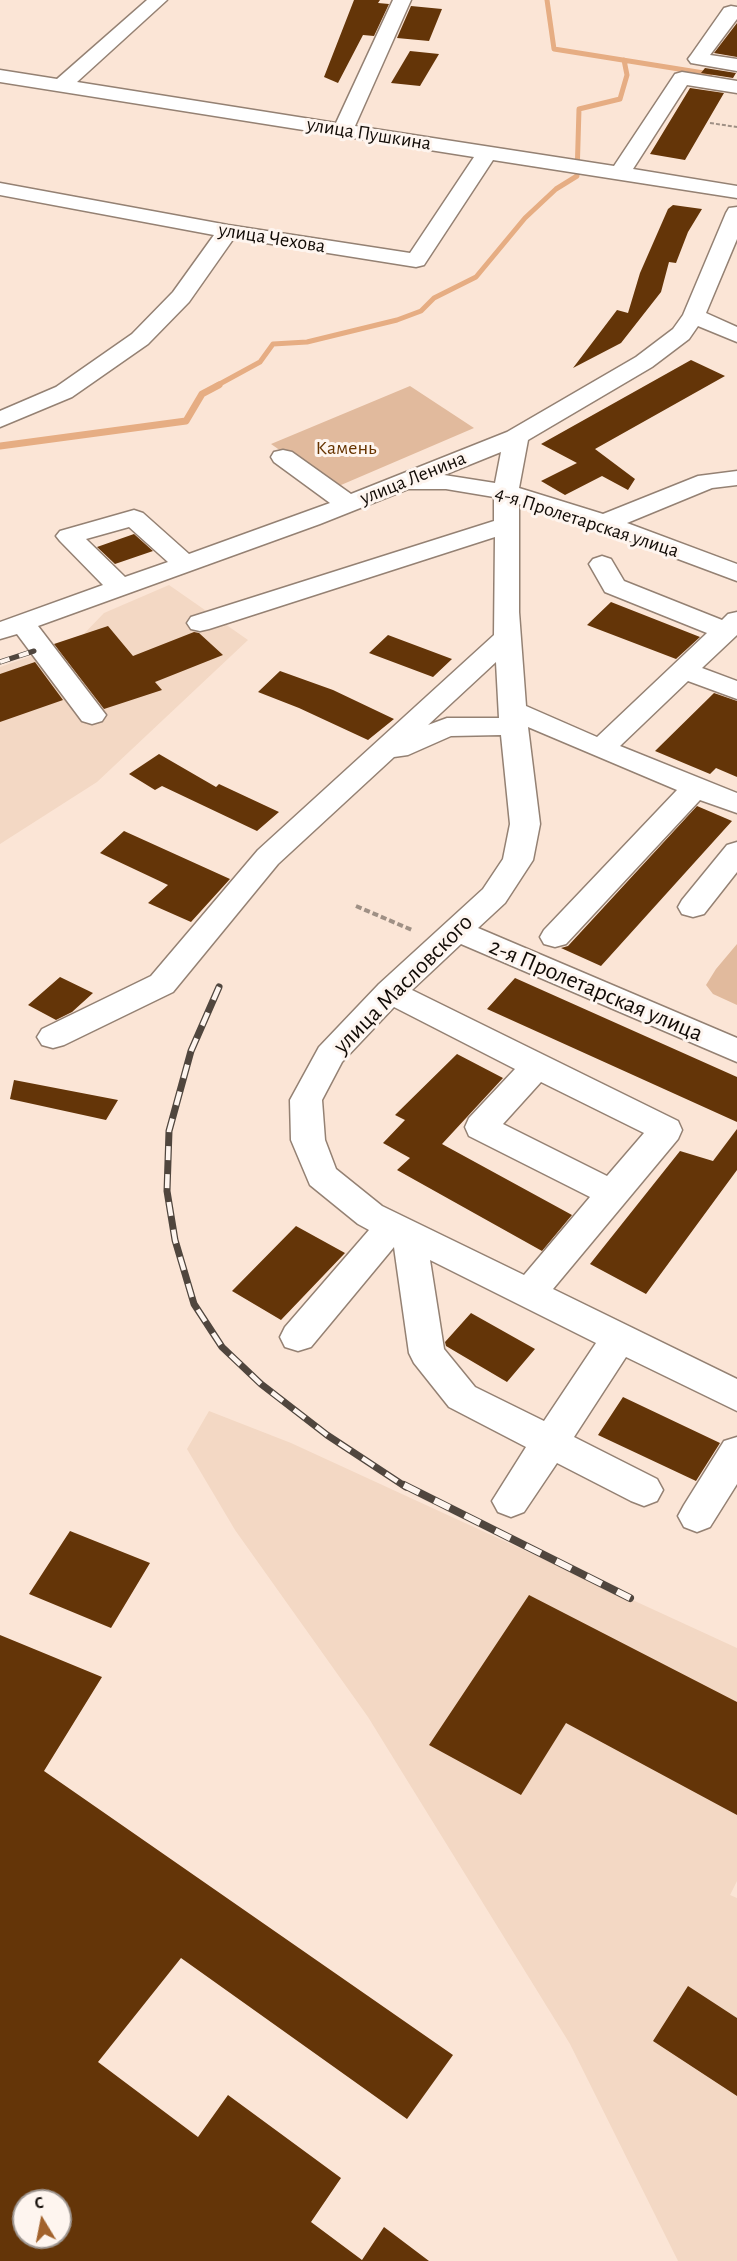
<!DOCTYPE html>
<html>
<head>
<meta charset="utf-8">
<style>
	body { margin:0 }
	#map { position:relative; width:737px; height:2261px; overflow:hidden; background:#fbe5d6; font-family:"Alegreya Sans",sans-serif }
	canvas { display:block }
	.north { position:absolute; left:12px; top:2189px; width:60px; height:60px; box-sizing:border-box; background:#fef5ef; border:2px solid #9f9792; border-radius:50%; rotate:350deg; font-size:16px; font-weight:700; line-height:24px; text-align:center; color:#110b06 }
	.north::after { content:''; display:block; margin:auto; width:21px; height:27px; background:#a2622c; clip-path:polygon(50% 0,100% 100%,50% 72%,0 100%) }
</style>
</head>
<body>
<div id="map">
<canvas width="737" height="2261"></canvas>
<div class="north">С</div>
</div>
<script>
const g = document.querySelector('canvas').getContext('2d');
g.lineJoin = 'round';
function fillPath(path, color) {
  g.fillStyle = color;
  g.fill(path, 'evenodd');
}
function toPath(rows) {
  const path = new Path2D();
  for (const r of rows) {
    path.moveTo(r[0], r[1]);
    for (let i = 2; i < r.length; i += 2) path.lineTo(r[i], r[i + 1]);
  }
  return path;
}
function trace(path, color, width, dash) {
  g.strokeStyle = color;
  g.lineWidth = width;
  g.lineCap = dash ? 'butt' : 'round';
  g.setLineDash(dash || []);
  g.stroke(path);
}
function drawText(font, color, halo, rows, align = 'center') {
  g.font = font + ' "Alegreya Sans",sans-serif';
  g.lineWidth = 6;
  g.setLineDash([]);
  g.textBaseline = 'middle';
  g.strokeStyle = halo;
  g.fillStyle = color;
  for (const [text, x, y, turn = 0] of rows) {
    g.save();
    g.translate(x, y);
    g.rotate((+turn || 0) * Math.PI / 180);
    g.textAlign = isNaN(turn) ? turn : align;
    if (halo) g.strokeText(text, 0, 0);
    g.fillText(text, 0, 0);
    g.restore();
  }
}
const built = toPath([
	[169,585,248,640,97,782,0,844,0,667,78,640,104,613],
	[209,1411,291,1443,737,1648,737,1881,730,1895,737,1898,737,2261,678,2261,570,2044,368,1717,235,1530,187,1449]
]);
const green = toPath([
	[410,386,474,428,334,488,271,444],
	[737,944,737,1005,713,994,706,985,716,969]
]);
const streamFar1 = toPath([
	[547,0,554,49,710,74],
	[216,386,260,362,273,344,307,342,397,320,421,311,434,298,476,277,525,218,556,189,577,176,579,109,620,99,627,75,624,60]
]);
const stream = toPath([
	[0,446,186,421,202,394,219,385]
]);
const building = toPath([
	[354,0,380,0,378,3,389,4,374,36,363,35,338,83,324,77],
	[411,6,442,9,429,41,397,38],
	[737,23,737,57,714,53],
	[410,51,439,54,420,86,391,83],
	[705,68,736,73,733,78,701,73],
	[690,88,724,93,685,160,650,154],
	[673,205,702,209,688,232,676,263,669,262,661,292,621,343,573,368,617,310,628,313,640,273,668,209],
	[691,360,725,376,595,449,635,479,628,490,602,476,565,495,541,481,577,463,541,444],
	[134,534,153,551,115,564,97,547],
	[611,602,700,637,676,659,587,625],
	[108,626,133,656,194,632,199,633,223,655,155,682,162,690,104,709,54,644],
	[388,635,452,659,433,677,369,653],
	[35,662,63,700,0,722,0,674],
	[280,671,333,690,394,719,368,740,299,708,258,692],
	[714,693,737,701,737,777,716,768,710,774,655,751],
	[159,754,216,787,219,784,279,812,257,831,162,786,155,790,129,774],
	[697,806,732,821,601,966,561,948,568,946],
	[124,831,230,879,191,922,148,903,168,885,100,853],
	[60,977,93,993,72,1012,56,1020,28,1005],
	[515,978,737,1077,737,1122,487,1009],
	[457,1054,503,1078,442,1144,572,1215,542,1251,397,1170,410,1158,383,1143,405,1120,395,1115],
	[14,1080,118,1100,106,1120,10,1099],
	[737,1129,737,1170,646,1294,590,1264,680,1151,713,1161],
	[296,1226,345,1253,281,1320,232,1291],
	[471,1313,535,1349,507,1382,446,1346,445,1342],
	[623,1397,720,1443,696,1481,598,1435],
	[70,1531,150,1563,111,1628,29,1594],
	[529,1595,737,1702,737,1815,566,1723,521,1795,429,1745],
	[0,1635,102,1677,44,1771,453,2055,407,2119,181,1958,98,2062,198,2137,228,2095,341,2178,311,2222,362,2260,384,2227,429,2261,0,2261],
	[24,2201,60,2201,60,2237,24,2237],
	[688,1986,737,2018,737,2096,653,2041]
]);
const pathFar1 = toPath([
	[710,123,737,127]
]);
const path = toPath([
	[356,906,412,930]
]);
const minor = toPath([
	[147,0,167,0,77,82,336,123,393,0,411,0,355,126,614,166,675,74,682,72,737,81,737,93,687,85,633,169,737,186,737,198,493,160,424,265,416,267,234,238,189,302,148,344,72,397,0,427,0,411,56,387,132,334,173,292,214,235,0,195,0,183,228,225,410,253,474,157,0,82,0,70,57,79,147,0],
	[731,6,737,7,737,19,710,55,737,59,737,71,691,63,688,59,691,55,724,8,731,6],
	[737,207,737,239,706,313,737,327,737,342,698,326,689,339,652,367,528,440,519,488,603,514,698,476,737,471,737,485,712,488,627,523,737,564,737,581,595,528,519,504,519,612,526,706,597,737,707,633,605,592,589,564,593,559,602,556,611,559,624,581,722,620,728,614,737,612,737,635,702,668,737,681,737,699,688,681,620,746,737,793,737,813,700,800,566,944,555,947,544,944,540,937,544,930,677,790,528,727,540,824,533,860,505,903,478,928,737,1038,737,1062,461,944,412,990,678,1121,682,1130,678,1139,553,1289,737,1379,737,1411,626,1357,574,1437,657,1479,663,1490,657,1501,644,1506,631,1501,557,1463,524,1512,511,1517,498,1512,492,1501,526,1447,449,1407,414,1363,409,1353,394,1247,311,1347,298,1351,285,1347,280,1337,285,1327,369,1230,358,1224,310,1185,291,1140,290,1100,319,1047,379,984,483,889,503,859,510,824,501,735,451,736,408,755,394,757,278,864,173,992,64,1045,53,1048,42,1045,37,1037,42,1029,151,976,258,850,494,635,495,537,209,629,200,631,191,629,187,623,191,617,494,521,494,497,446,489,408,489,320,524,38,626,106,715,102,721,92,724,82,721,17,634,0,639,0,622,103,585,60,541,56,536,60,531,134,510,143,513,189,554,330,503,274,462,271,457,274,452,283,450,292,452,351,494,507,432,636,357,673,329,683,315,726,213,729,208,737,207],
	[501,452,495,483,444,475,501,452],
	[129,527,168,562,125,577,86,539,129,527],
	[496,662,499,718,447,718,428,725,496,662],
	[394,1007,515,1069,469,1118,465,1127,469,1136,590,1197,524,1275,382,1206,336,1169,325,1140,322,1100,342,1062,394,1007],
	[541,1082,644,1133,607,1176,503,1124,541,1082],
	[430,1260,596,1343,544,1421,475,1387,444,1349,430,1260],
	[737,842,737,872,704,914,693,917,682,914,678,907,682,900,727,845,737,842],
	[737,1437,737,1484,710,1527,697,1532,684,1527,678,1516,684,1505,724,1441,737,1437]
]);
const railFar2 = toPath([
	[0,662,34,651]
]);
const railFar1 = toPath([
	[219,987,191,1051,169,1131,167,1191,175,1240,194,1304,222,1347,261,1384,327,1435,406,1487]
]);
const rail = toPath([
	[404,1485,630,1598]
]);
const farStreetnames = [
	["улица Пушкина",369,134,9],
	["улица Чехова",272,238,9],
	["улица Ленина",413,478,-22],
	["4-я Пролетарская улица",587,522,18]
];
const farParknames = [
	["Камень",346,448]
];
const streetNames = [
	["улица Масловского",403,984,-45],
	["2-я Пролетарская улица",596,990,23]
];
fillPath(built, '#f3d8c4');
fillPath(green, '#e1ba9d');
trace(streamFar1, '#e6ad83', 5);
trace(stream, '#e6ad83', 7);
fillPath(building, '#643508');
trace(minor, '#948173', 3);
trace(pathFar1, '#9f9085', 2, [4, 2]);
trace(path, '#9f9085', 4, [6, 3]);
fillPath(minor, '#fff');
trace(railFar2, '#50463e', 5);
trace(railFar1, '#50463e', 7);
trace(rail, '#50463e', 8);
trace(railFar2, '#fef5ef', 4, [10]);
trace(railFar1, '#fef5ef', 4.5, [14]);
trace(rail, '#fef5ef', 6, [17]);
drawText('20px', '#110b06', '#fef5ef', farStreetnames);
drawText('20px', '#673400', '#fef5ef', farParknames);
drawText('24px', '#110b06', '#fef5ef', streetNames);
</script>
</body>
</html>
